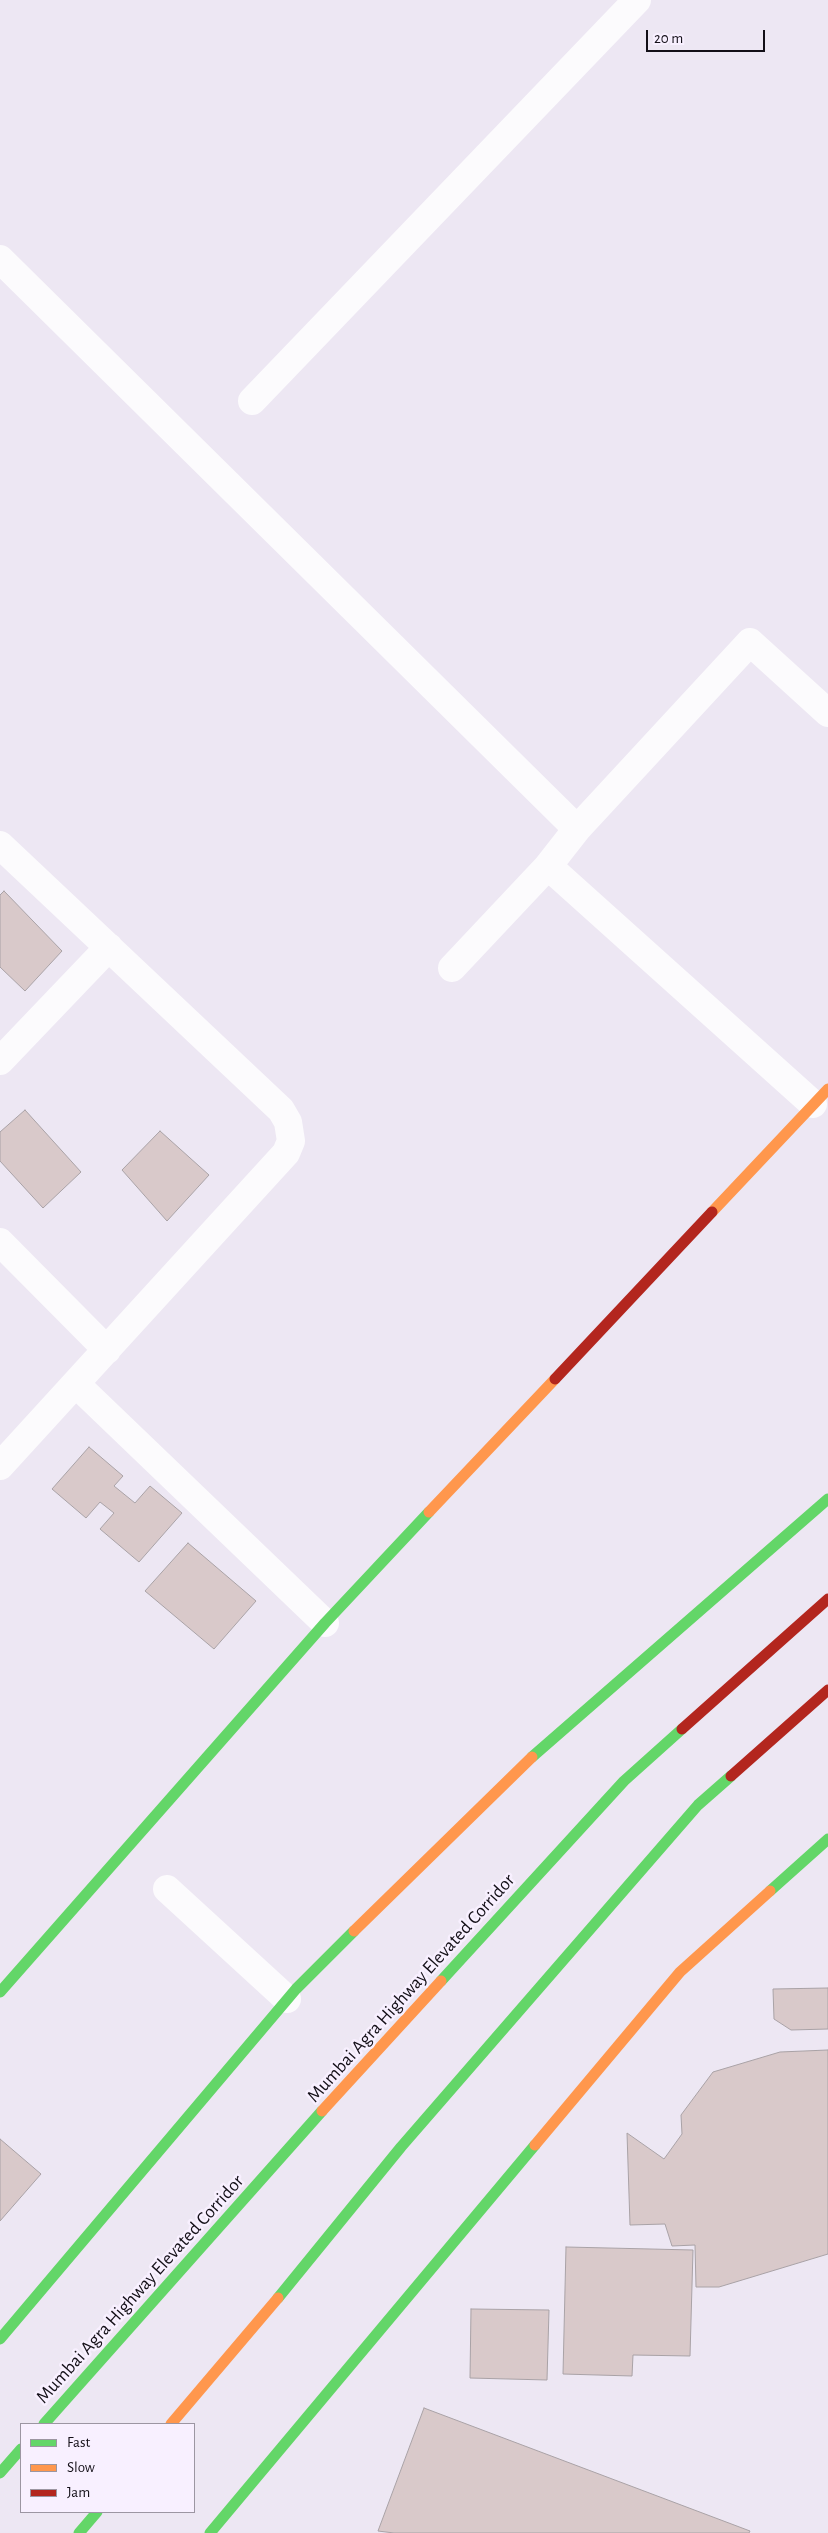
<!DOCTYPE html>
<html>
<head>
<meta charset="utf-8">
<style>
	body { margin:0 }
	#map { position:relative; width:828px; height:2533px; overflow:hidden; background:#ede7f3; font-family:"Alegreya Sans",sans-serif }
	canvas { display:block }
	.legend { position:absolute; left:20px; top:2423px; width:175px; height:90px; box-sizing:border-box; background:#f8f0ff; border:1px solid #9c96a2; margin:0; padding:6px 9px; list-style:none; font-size:15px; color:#130f17 }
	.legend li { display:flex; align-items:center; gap:10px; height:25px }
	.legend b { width:25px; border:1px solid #9c96a2 }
	.scale { position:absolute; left:646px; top:30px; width:119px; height:22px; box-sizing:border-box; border:2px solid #130f17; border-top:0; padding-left:6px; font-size:15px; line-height:18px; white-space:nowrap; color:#130f17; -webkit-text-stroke:4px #f8f0ff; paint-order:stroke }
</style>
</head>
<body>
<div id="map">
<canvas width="828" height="2533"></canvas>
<ul class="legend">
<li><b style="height:6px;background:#63d668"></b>Fast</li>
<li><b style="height:6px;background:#ff974d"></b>Slow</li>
<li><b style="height:6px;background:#b3261e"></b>Jam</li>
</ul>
<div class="scale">20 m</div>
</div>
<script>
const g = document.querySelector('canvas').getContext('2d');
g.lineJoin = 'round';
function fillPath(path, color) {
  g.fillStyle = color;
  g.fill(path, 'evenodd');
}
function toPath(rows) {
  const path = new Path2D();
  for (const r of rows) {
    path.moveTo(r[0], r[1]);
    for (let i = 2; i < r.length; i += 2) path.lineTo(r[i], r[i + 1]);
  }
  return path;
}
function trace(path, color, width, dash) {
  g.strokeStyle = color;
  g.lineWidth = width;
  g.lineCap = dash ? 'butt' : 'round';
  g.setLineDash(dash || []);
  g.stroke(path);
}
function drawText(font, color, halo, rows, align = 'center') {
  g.font = font + ' "Alegreya Sans",sans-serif';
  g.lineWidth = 5;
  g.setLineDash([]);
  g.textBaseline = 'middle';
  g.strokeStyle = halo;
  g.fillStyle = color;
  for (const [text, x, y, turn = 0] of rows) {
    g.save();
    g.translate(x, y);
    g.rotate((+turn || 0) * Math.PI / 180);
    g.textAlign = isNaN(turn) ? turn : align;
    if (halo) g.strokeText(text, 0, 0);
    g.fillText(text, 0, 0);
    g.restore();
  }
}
const building = toPath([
	[4,891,62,951,25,991,0,967,0,895,4,891],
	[25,1110,81,1172,43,1208,0,1161,0,1132,25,1110],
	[160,1131,209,1175,167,1221,122,1170,160,1131],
	[89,1447,123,1476,114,1486,135,1503,150,1486,182,1513,139,1562,100,1529,114,1513,100,1502,86,1518,52,1489,89,1447],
	[188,1543,256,1601,214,1649,145,1591,188,1543],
	[828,1988,828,2029,791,2030,774,2019,773,1989,828,1988],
	[828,2050,828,2254,719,2287,696,2287,695,2245,672,2246,665,2224,630,2225,627,2133,664,2159,682,2134,681,2115,713,2072,780,2052,828,2050],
	[0,2139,41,2174,0,2221,0,2139],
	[566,2247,693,2250,690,2356,633,2355,632,2376,563,2374,566,2247],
	[471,2309,549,2310,547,2380,470,2378,471,2309],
	[424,2408,750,2531,749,2533,394,2533,378,2531,424,2408]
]);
const street = toPath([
	[0,259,577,829,548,866,813,1104],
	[252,401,637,0],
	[577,829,750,642,828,713],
	[0,845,281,1110,288,1122,291,1141,286,1153,0,1466],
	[452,968,548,866],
	[0,1061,109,947],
	[0,1242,107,1350],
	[76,1384,325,1623],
	[167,1889,287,1999]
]);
const fast = toPath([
	[532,1757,828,1499],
	[770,1891,828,1839],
	[441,1981,624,1781,682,1729],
	[0,1992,325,1623,429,1512],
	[278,2298,401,2147,698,1805,731,1776],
	[0,2339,296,1989,354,1931],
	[44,2424,322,2111],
	[0,2473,21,2449],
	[79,2533,97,2512],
	[210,2533,535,2145]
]);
const slow = toPath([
	[712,1212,828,1089],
	[429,1512,555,1379],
	[354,1931,532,1757],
	[322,2111,441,1981],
	[535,2145,680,1972,770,1891],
	[171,2424,278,2298]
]);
const jam = toPath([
	[555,1379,712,1212],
	[682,1729,828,1599],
	[731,1776,828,1690]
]);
const streetNames = [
	["Mumbai Agra Highway Elevated Corridor",411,1988,-48],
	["Mumbai Agra Highway Elevated Corridor",140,2289,-48]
];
fillPath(building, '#d9c9ca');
trace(building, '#a9a2a6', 1);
trace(street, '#fcfbfd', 28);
trace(fast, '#63d668', 11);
trace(slow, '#ff974d', 11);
trace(jam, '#b3261e', 11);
drawText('19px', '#130f17', '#f8f0ff', streetNames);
</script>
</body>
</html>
